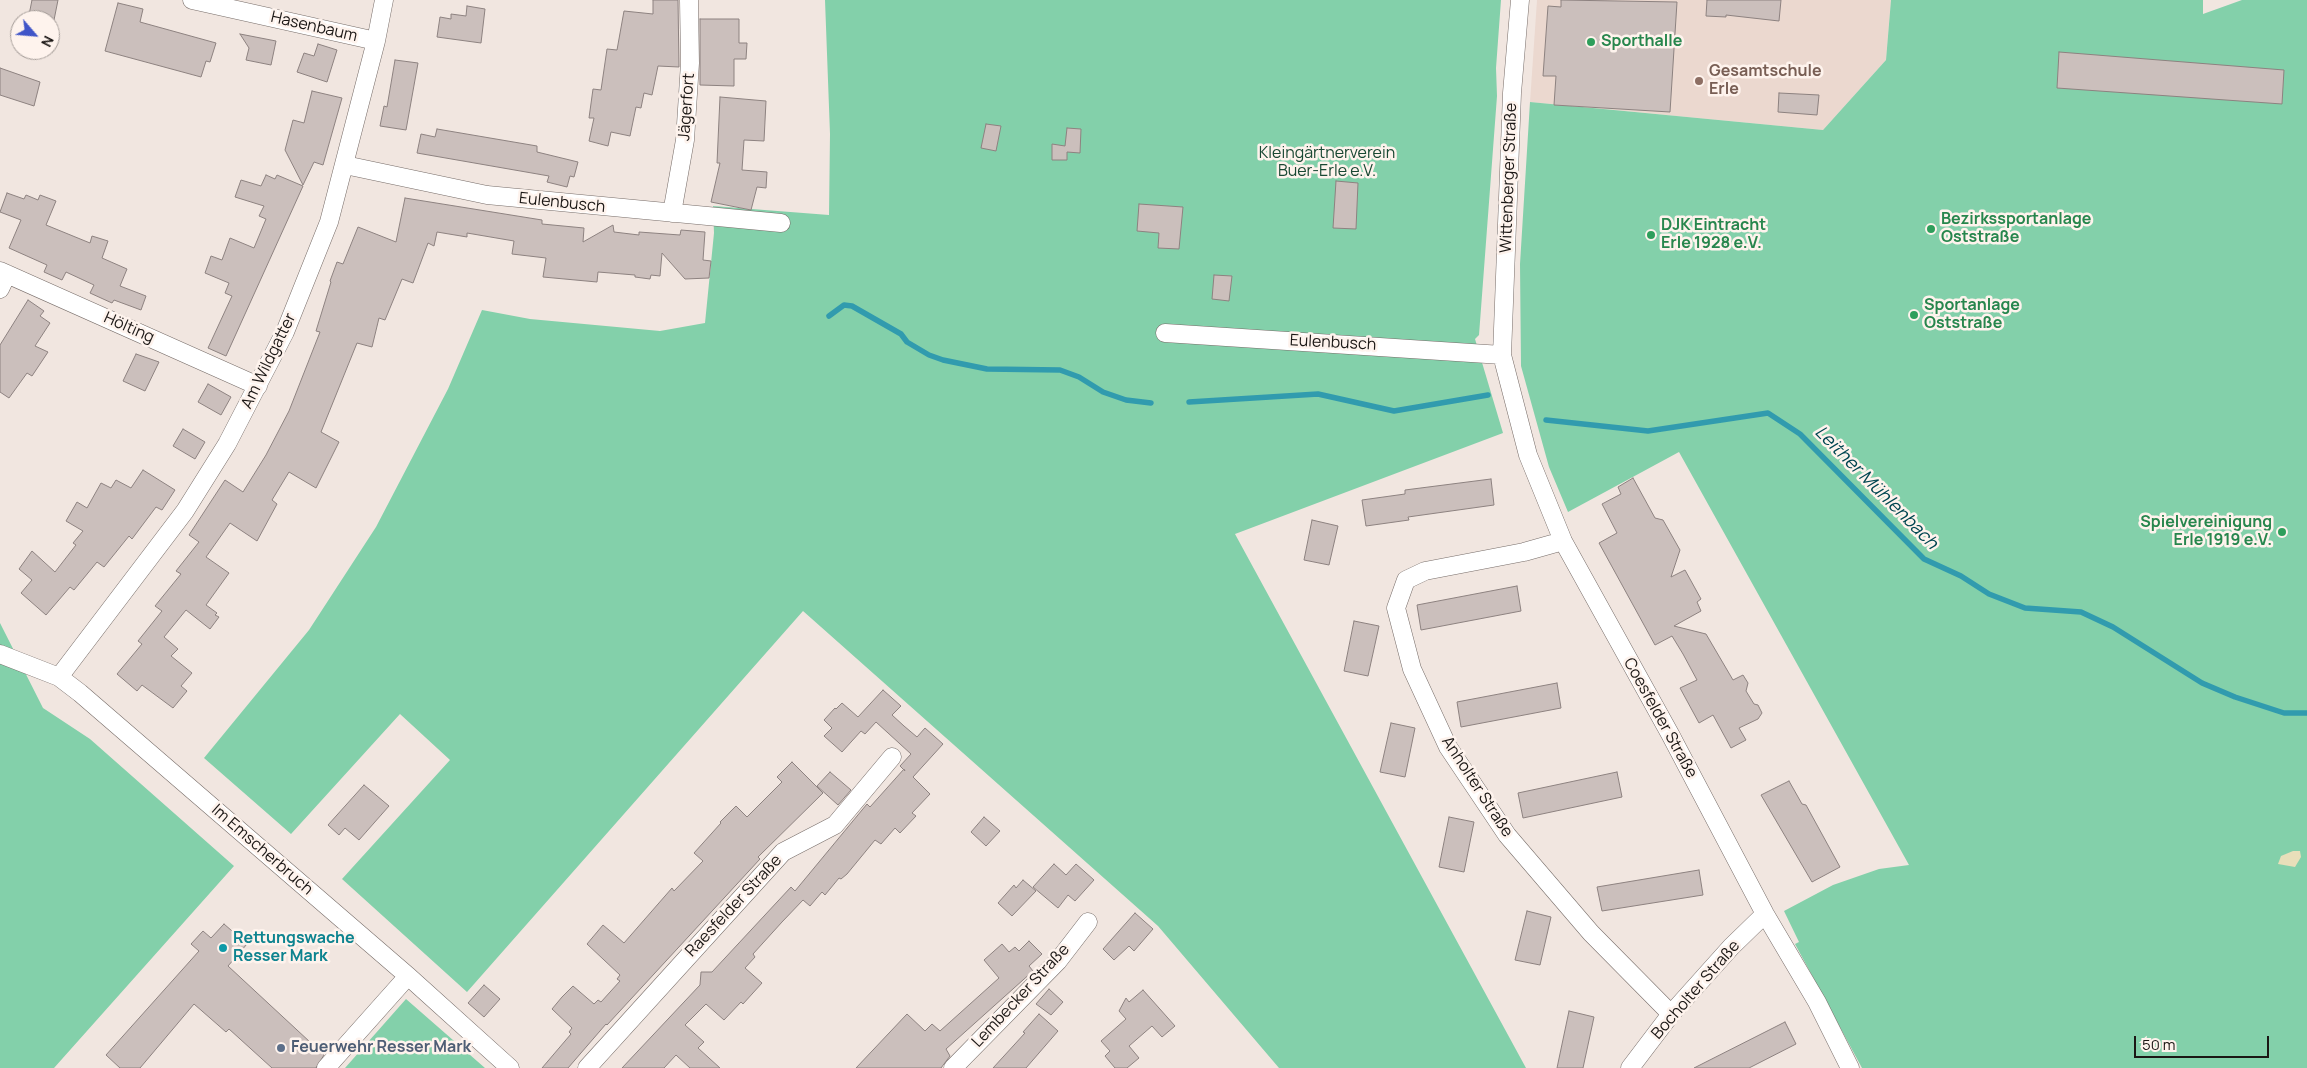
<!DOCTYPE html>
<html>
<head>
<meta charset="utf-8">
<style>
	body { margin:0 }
	#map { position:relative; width:2307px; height:1068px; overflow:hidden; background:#f1e6e0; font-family:Manrope,sans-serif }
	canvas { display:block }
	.north { position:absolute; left:10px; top:10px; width:50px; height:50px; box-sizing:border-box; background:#fef3ed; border:1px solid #a39b97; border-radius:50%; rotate:117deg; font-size:14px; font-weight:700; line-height:20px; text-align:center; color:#1b1715 }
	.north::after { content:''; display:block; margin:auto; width:18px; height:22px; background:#4055c8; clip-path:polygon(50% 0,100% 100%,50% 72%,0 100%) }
	.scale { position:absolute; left:2134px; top:1036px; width:135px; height:22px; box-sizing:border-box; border:2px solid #1b1715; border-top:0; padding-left:6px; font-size:15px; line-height:18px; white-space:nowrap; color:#1b1715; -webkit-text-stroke:4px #fef3ed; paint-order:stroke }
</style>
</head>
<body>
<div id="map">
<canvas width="2307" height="1068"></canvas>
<div class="north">N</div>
<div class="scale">50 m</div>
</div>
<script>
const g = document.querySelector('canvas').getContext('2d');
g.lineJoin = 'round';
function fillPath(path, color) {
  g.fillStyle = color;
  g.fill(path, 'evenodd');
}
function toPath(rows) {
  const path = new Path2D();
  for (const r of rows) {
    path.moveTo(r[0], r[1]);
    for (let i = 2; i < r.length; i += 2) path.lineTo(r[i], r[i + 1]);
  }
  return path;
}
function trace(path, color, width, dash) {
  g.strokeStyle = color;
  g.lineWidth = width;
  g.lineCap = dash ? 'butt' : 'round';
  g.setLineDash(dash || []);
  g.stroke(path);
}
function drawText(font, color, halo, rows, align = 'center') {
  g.font = font + ' Manrope,sans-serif';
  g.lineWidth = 5;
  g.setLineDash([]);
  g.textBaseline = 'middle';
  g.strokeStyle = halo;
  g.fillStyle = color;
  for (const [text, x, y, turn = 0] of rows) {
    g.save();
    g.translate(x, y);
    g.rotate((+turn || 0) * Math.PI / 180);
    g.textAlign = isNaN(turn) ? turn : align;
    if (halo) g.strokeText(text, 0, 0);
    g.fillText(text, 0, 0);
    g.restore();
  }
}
const built = toPath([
	[1537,0,1891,0,1886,60,1823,130,1530,102]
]);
const green = toPath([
	[825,0,1501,0,1496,68,1497,96,1479,335,1475,339,1503,433,1235,534,1526,1068,1279,1068,1158,926,803,611,467,992,342,879,450,760,400,714,291,834,204,758,309,630,376,527,448,389,482,310,530,319,660,331,705,323,714,233,713,206,829,215,830,134],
	[1891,0,2203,0,2203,14,2242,0,2307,0,2307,1068,1862,1068,1795,944,1799,942,1784,911,1833,885,1879,869,1909,865,1679,452,1568,512,1549,467,1521,366,1520,264,1530,102,1823,130,1886,60],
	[0,623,43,708,90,739,234,866,54,1068,0,1068],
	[406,999,485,1068,345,1068]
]);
const sand = toPath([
	[2293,851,2300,851,2301,857,2295,867,2278,864,2281,856]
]);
const stream = toPath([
	[829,316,844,305,852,306,901,334,907,342,929,355,943,360,987,369,1060,370,1079,377,1103,392,1126,400,1151,403],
	[1189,402,1318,394,1394,411,1488,395],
	[1546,420,1648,431,1768,413,1800,434,1924,559,1961,576,1989,594,2025,608,2081,612,2113,627,2202,683,2235,697,2284,713,2307,713]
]);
const building = toPath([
	[32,0,58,0,54,20,28,20,32,0],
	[653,0,678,0,679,67,658,66,652,95,644,93,641,108,636,107,630,136,611,132,608,146,589,141,594,118,589,118,593,89,601,90,607,49,617,50,624,11,653,14,653,0],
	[1561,0,1677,2,1670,112,1554,105,1556,76,1543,76,1548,6,1561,7,1561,0],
	[1707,0,1781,0,1779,21,1726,15,1726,17,1706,16,1707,0],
	[118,3,143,9,140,22,216,43,210,62,206,61,201,77,105,51,118,3],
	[467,6,485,9,481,43,437,37,440,17,451,19,451,14,466,16,467,6],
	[700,19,739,19,739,43,747,43,746,59,734,59,734,86,700,85,700,19],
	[240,34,276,41,271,65,246,60,249,48,240,34],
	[318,44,337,50,327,82,297,72,304,53,314,56,318,44],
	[2059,52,2284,70,2282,104,2057,88,2059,52],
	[395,60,418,63,406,130,380,126,384,106,387,107,395,60],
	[0,68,40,82,34,106,0,95,0,68],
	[312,91,342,98,323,165,314,162,303,185,285,150,293,120,304,123,312,91],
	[1779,93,1819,95,1817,115,1778,112,1779,93],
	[720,97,766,101,764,141,744,140,742,170,767,172,766,188,757,187,751,210,711,202,720,163,717,163,720,97],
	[986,124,1001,126,996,151,981,148,986,124],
	[1067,128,1081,129,1080,153,1067,152,1067,160,1052,160,1052,144,1065,146,1067,128],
	[437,129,537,146,537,152,578,162,574,177,570,176,567,187,547,182,549,176,417,153,421,134,435,137,437,129],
	[266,175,275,179,277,175,303,186,226,356,208,348,232,296,225,293,229,283,205,273,211,256,222,260,230,238,254,248,266,219,259,216,264,206,235,197,241,180,261,186,266,175],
	[1336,181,1358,183,1356,229,1333,228,1336,181],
	[7,193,24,199,26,195,38,200,40,195,56,201,46,225,90,243,92,236,108,241,102,258,127,269,120,286,146,296,141,310,114,300,112,303,90,293,94,285,66,272,62,280,44,272,47,265,9,248,21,220,0,212,7,193],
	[405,198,542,220,542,224,584,228,583,242,613,225,614,232,639,235,639,232,680,235,681,230,705,232,703,260,711,261,709,278,685,279,662,253,660,276,651,275,650,279,635,277,635,275,598,272,597,282,543,277,546,258,512,254,514,241,467,233,467,237,437,232,434,246,428,243,413,283,402,279,385,320,379,318,372,347,357,343,321,432,339,442,316,488,289,472,272,500,277,504,257,541,230,523,206,557,229,573,206,605,217,613,215,615,219,617,210,629,186,610,164,637,178,649,171,656,192,673,181,686,187,691,173,708,142,685,137,691,117,674,142,644,138,641,162,611,155,606,181,574,176,571,199,542,189,535,225,480,243,492,266,455,289,411,320,332,316,331,331,282,330,281,337,262,343,264,358,227,396,242,405,198],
	[1139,204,1183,207,1179,249,1158,248,1159,233,1137,231,1139,204],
	[1214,275,1232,276,1229,301,1212,299,1214,275],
	[28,300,44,311,40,316,50,323,35,346,48,352,32,376,27,373,9,398,0,392,0,345,28,300],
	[136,354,159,362,145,391,123,381,136,354],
	[208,384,231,397,221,415,198,402,208,384],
	[183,429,205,442,195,459,173,446,183,429],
	[143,470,175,490,162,510,156,507,132,539,129,536,104,567,97,562,74,590,70,587,46,615,21,593,32,580,19,569,32,551,55,572,76,545,73,543,83,531,66,521,77,502,87,508,101,483,111,488,116,480,131,488,143,470],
	[1633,478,1655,518,1663,520,1680,550,1671,577,1685,570,1701,599,1697,602,1701,611,1674,626,1706,634,1733,680,1743,675,1748,683,1746,691,1754,704,1758,705,1762,713,1758,719,1739,728,1746,740,1731,748,1713,715,1699,723,1680,688,1697,680,1683,654,1672,636,1655,645,1599,543,1617,533,1602,504,1621,494,1618,487,1633,478],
	[1491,479,1494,505,1408,517,1409,520,1366,526,1362,500,1405,494,1405,490,1491,479],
	[1312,520,1338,526,1329,565,1304,560,1312,520],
	[1517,586,1521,611,1421,630,1417,605,1517,586],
	[1354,621,1379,626,1368,676,1344,671,1354,621],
	[1557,683,1561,708,1461,727,1457,702,1557,683],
	[883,690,901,706,892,715,904,726,917,737,925,728,943,744,913,777,930,794,912,813,916,816,900,833,895,828,881,844,875,840,847,874,841,879,839,878,825,895,822,892,810,906,803,900,782,922,753,954,755,957,745,968,762,983,743,1004,741,1002,724,1020,706,1004,685,1025,704,1042,698,1048,720,1068,690,1068,676,1055,664,1068,622,1068,700,985,701,972,712,972,791,887,795,891,867,804,870,807,904,769,905,771,900,766,911,754,876,722,865,734,861,731,842,752,824,736,832,728,824,720,835,708,836,709,842,703,858,717,883,690],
	[1391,723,1415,728,1405,777,1380,772,1391,723],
	[792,762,823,793,758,857,760,859,607,1025,606,1024,568,1068,542,1068,571,1034,569,1032,572,1028,552,1009,562,997,573,986,594,1004,598,1000,601,1002,620,981,617,979,620,975,587,944,603,925,624,943,672,888,674,891,703,861,694,853,721,823,720,822,736,806,747,817,782,782,777,777,792,762],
	[830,772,851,790,838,805,817,786,830,772],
	[1617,772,1622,797,1523,818,1518,793,1617,772],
	[1789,781,1802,804,1806,805,1840,867,1812,882,1761,795,1789,781],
	[364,785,389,806,359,840,345,828,339,835,328,825,364,785],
	[984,817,1000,831,986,846,971,832,984,817],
	[1449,817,1474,822,1464,872,1439,867,1449,817],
	[1054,864,1066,875,1076,864,1094,880,1075,901,1068,895,1058,908,1033,887,1054,864],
	[1699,870,1703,895,1602,911,1597,887,1699,870],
	[1023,880,1036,891,1012,916,998,903,1014,885,1016,888,1023,880],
	[1527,911,1551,917,1540,965,1515,960,1527,911],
	[1135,913,1153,929,1134,951,1129,946,1114,960,1103,949,1135,913],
	[224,924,247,944,228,966,324,1055,316,1068,272,1068,229,1029,226,1032,194,1004,140,1068,120,1068,106,1055,199,951,191,944,203,931,211,938,224,924],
	[1029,941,1042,954,1029,966,1033,971,946,1049,950,1056,941,1068,856,1068,907,1014,925,1031,932,1024,940,1031,999,978,984,960,1002,944,1009,952,1015,947,1019,951,1029,941],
	[484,985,500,999,484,1017,468,1003,484,985],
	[1049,989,1063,1002,1051,1015,1036,1004,1049,989],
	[1143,990,1175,1026,1162,1037,1152,1026,1129,1046,1139,1058,1127,1068,1115,1068,1105,1056,1110,1051,1101,1041,1126,1019,1119,1011,1126,998,1129,1002,1143,990],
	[1569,1011,1594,1017,1583,1068,1557,1068,1569,1011],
	[1039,1014,1058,1031,1026,1068,993,1068,1025,1033,1023,1032,1039,1014],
	[1785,1022,1796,1044,1749,1068,1694,1068,1785,1022]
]);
const minor = toPath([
	[192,0,376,41],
	[1520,0,1512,93,1502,355,1528,455,1563,541,1670,734,1765,914,1817,1002,1850,1068],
	[345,165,487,195,781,223],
	[672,213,685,140,690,63,689,0],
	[0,271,258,386],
	[0,289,7,274],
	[1165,333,1502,355],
	[1563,541,1524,552,1425,571,1406,580,1396,608,1412,669,1448,747,1507,835,1591,933,1671,1014],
	[0,654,59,677,80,693,408,976,510,1068],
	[59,677,185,511,227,444,285,332,329,222,376,41,384,0],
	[326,1068,408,976],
	[587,1068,783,852,835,825,892,757],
	[953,1068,1058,961,1088,922],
	[1630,1068,1671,1014,1731,947,1765,914]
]);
const markers = [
	[1591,42,5,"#2e9e5b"],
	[1699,81,5,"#8d6e63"],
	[1931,229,5,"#2e9e5b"],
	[1651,235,5,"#2e9e5b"],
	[1914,315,5,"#2e9e5b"],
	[2282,532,5,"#2e9e5b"],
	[223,948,5,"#0f9aa8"],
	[281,1048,5,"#5c6f8a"]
];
const streetNames = [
	["Hasenbaum",314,27,13],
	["Jägerfort",687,107,-86],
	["Wittenberger Straße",1509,178,-88],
	["Eulenbusch",562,203,6],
	["Hölting",129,328,24],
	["Eulenbusch",1333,343,3],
	["Am Wildgatter",269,361,-64],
	["Coesfelder Straße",1660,718,61],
	["Anholter Straße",1477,787,57],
	["Im Emscherbruch",262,850,41],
	["Raesfelder Straße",734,906,-47],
	["Bocholter Straße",1696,990,-49],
	["Lembecker Straße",1021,996,-47]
];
const leisureNames = [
	["Sporthalle",1601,42],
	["Bezirkssportanlage",1941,220],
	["Oststraße",1941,238],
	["DJK Eintracht",1661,226],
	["Erle 1928 e.V.",1661,244],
	["Sportanlage",1924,306],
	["Oststraße",1924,324],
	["Spielvereinigung",2272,523,"right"],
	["Erle 1919 e.V.",2272,541,"right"]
];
const educationNames = [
	["Gesamtschule",1709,72],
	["Erle",1709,90]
];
const parkNames = [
	["Kleingärtnerverein",1327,154],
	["Buer-Erle e.V.",1327,172]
];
const cultureNames = [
	["Rettungswache",233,939],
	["Resser Mark",233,957]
];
const serviceNames = [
	["Feuerwehr Resser Mark",291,1048]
];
const waterNames = [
	["Leither Mühlenbach",1876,488,45]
];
fillPath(built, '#ebd8cf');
fillPath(green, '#83d0aa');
fillPath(sand, '#e8dfba');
trace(stream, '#319bae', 5.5);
fillPath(building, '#cbbfbc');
trace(building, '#8d8280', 1);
trace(minor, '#776d69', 19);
trace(minor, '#fff', 18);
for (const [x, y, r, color] of markers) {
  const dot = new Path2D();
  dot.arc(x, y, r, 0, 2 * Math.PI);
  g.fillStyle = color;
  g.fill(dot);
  trace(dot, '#fef3ed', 2);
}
drawText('16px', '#1b1715', '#fef3ed', streetNames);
drawText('bold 16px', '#27864d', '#fef3ed', leisureNames, 'left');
drawText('bold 16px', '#785e54', '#fef3ed', educationNames, 'left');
drawText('16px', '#194833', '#fef3ed', parkNames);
drawText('bold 16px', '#0d838f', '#fef3ed', cultureNames, 'left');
drawText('bold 16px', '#4e5e75', '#fef3ed', serviceNames, 'left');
drawText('italic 18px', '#004651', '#fef3ed', waterNames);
</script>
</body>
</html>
